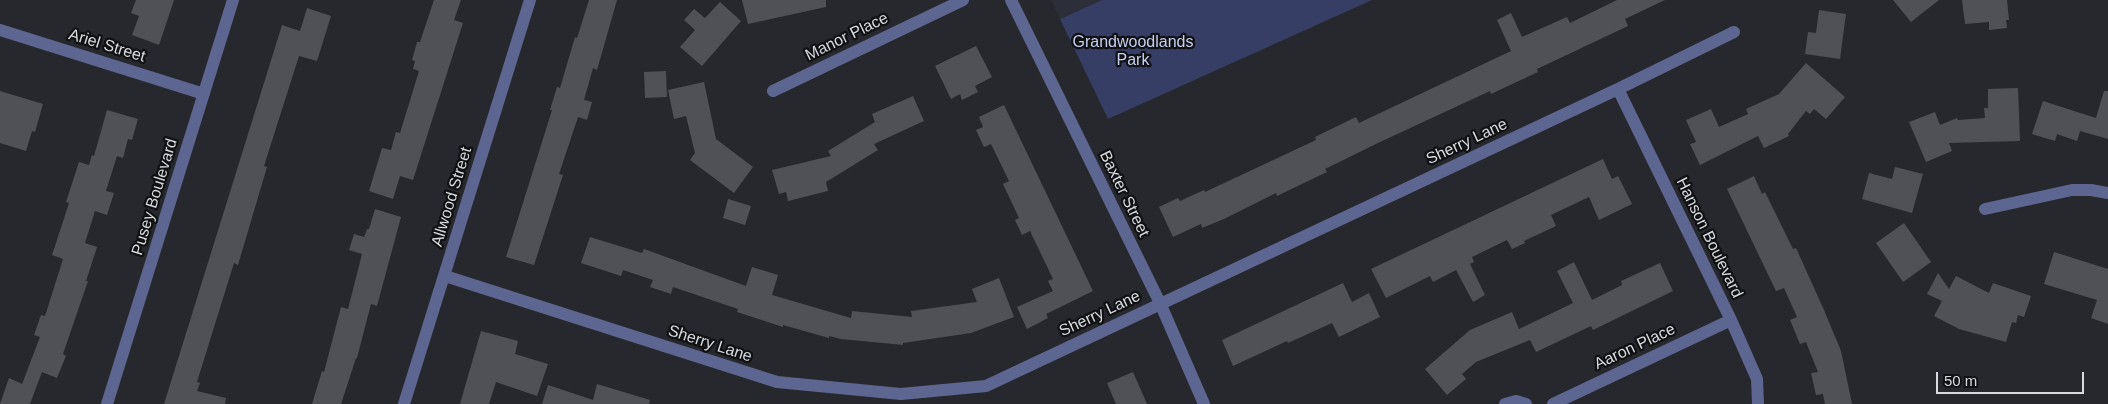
<!DOCTYPE html>
<html>
<head>
<meta charset="utf-8">
<style>
	body { margin:0 }
	#map { position:relative; width:2108px; height:404px; overflow:hidden; background:#26282d; font-family:Arial,sans-serif }
	canvas { display:block }
	.scale { position:absolute; left:1936px; top:372px; width:148px; height:22px; box-sizing:border-box; border:2px solid #d9dade; border-top:0; padding-left:6px; font-size:15px; line-height:18px; white-space:nowrap; color:#d9dade; -webkit-text-stroke:4px #101113; paint-order:stroke }
</style>
</head>
<body>
<div id="map">
<canvas width="2108" height="404"></canvas>
<div class="scale">50 m</div>
</div>
<script>
const g = document.querySelector('canvas').getContext('2d');
g.lineJoin = 'round';
function fillPath(path, color) {
  g.fillStyle = color;
  g.fill(path, 'evenodd');
}
function toPath(rows) {
  const path = new Path2D();
  for (const r of rows) {
    path.moveTo(r[0], r[1]);
    for (let i = 2; i < r.length; i += 2) path.lineTo(r[i], r[i + 1]);
  }
  return path;
}
function trace(path, color, width, dash) {
  g.strokeStyle = color;
  g.lineWidth = width;
  g.lineCap = dash ? 'butt' : 'round';
  g.setLineDash(dash || []);
  g.stroke(path);
}
function drawText(font, color, halo, rows, align = 'center') {
  g.font = font + ' Arial,sans-serif';
  g.lineWidth = 4.5;
  g.setLineDash([]);
  g.textBaseline = 'middle';
  g.strokeStyle = halo;
  g.fillStyle = color;
  for (const [text, x, y, turn = 0] of rows) {
    g.save();
    g.translate(x, y);
    g.rotate((+turn || 0) * Math.PI / 180);
    g.textAlign = isNaN(turn) ? turn : align;
    if (halo) g.strokeText(text, 0, 0);
    g.fillText(text, 0, 0);
    g.restore();
  }
}
const built = toPath([
	[1051,0,1102,0,1060,19]
]);
const green = toPath([
	[1102,0,1372,0,1108,119,1060,19]
]);
const building = toPath([
	[136,0,174,0,159,45,132,35,139,16,131,13],
	[434,0,461,0,454,20,463,23,413,180,400,176,393,199,369,191,382,148,391,150,396,132,400,133,419,71,413,69,415,61,412,60,417,42,420,42],
	[589,0,617,0,597,70,593,68,584,100,592,102,587,120,578,117,559,174,563,175,534,265,506,257,552,110,550,110,557,87,560,88,575,37,577,38],
	[742,0,826,0,826,7,748,24],
	[1617,0,1665,0,1625,19,1628,26,1537,69,1538,72,1491,94,1490,91,1380,142,1325,169,1327,172,1277,196,1276,193,1224,219,1202,228,1201,224,1173,237,1159,207,1178,198,1180,201,1204,190,1205,192,1316,140,1315,137,1356,117,1359,123,1511,51,1497,20,1511,13,1522,37,1567,17,1570,23],
	[1893,0,1939,0,1911,22],
	[1962,0,2007,0,2009,20,2006,20,2007,28,1989,30,1989,22,1965,24],
	[720,2,741,21,702,66,680,47,695,30,684,20,694,9,705,18],
	[307,8,331,16,317,61,299,56,264,166,267,167,238,265,234,263,197,382,200,383,197,391,226,398,225,404,164,404,282,25,300,31],
	[1819,10,1846,14,1840,59,1805,54,1808,32,1816,33],
	[976,46,992,77,975,86,978,92,962,100,960,94,951,99,935,66],
	[1806,63,1845,97,1826,119,1814,109,1810,114,1806,111,1788,134,1789,136,1764,148,1758,136,1700,165,1690,144,1696,142,1686,120,1711,109,1719,127,1748,114,1746,109,1779,94],
	[666,71,667,97,645,98,644,72],
	[704,82,716,139,753,167,734,193,690,160,695,153,686,116,674,119,668,90],
	[2018,88,2020,141,1949,143,1952,151,1926,162,1909,122,1935,112,1940,125,1957,118,1958,120,1985,118,1984,108,1988,108,1988,89],
	[0,91,43,104,35,132,32,131,26,151,0,143],
	[2104,91,2108,91,2108,139,2080,131,2077,141,2057,134,2055,141,2032,134,2043,101,2096,118],
	[913,96,924,121,874,144,878,150,826,182,828,191,788,201,786,192,779,194,772,170,831,156,828,151,875,122,872,114],
	[1004,105,1093,291,1046,314,1048,318,1027,329,1017,307,1053,291,1048,281,1053,279,1030,231,1022,235,1015,220,1019,218,1003,184,1009,181,991,144,984,147,976,130,983,127,979,117],
	[107,110,138,119,132,140,128,139,123,158,117,156,106,191,114,193,107,215,95,211,85,243,97,247,86,281,88,281,63,354,66,356,57,378,42,372,30,404,0,404,9,378,22,384,40,337,34,335,41,315,45,316,63,259,52,255,69,203,66,202,79,162,89,165,92,155,94,156],
	[1603,159,1612,179,1618,176,1632,204,1599,220,1589,197,1551,215,1556,226,1524,241,1525,243,1512,249,1507,240,1472,257,1474,262,1470,264,1485,295,1473,302,1456,270,1433,282,1430,276,1386,298,1371,269],
	[1895,167,1923,174,1912,213,1862,199,1869,173,1892,179],
	[1754,176,1762,194,1765,192,1793,249,1796,248,1824,310,1841,351,1852,404,1825,404,1823,394,1816,395,1811,373,1818,372,1806,342,1800,344,1790,320,1797,317,1784,288,1776,291,1727,189],
	[728,199,751,206,745,225,723,218],
	[375,209,401,217,377,306,371,304,357,358,356,358,341,404,312,404,322,371,324,372,341,307,348,309,362,254,349,250,354,234,364,237,367,229,369,229],
	[1904,223,1931,262,1903,282,1876,243],
	[590,237,642,253,644,249,746,286,752,267,778,275,772,295,851,318,852,311,912,317,911,311,977,302,972,289,999,278,1014,317,971,333,903,343,903,345,841,339,829,336,829,338,783,325,783,327,737,312,738,309,673,287,671,294,650,287,653,280,623,270,621,276,581,263],
	[2054,252,2108,269,2108,324,2091,318,2097,300,2044,284],
	[1574,262,1592,300,1622,285,1621,281,1660,263,1673,291,1593,330,1591,326,1536,352,1530,340,1476,362,1462,374,1466,379,1447,395,1425,369,1470,330,1512,312,1519,329,1573,303,1557,271],
	[1938,273,1949,289,1956,276,1989,293,1993,283,2031,296,2024,317,2018,315,2016,323,2012,322,2006,342,1959,329,1934,316,1942,301,1927,294],
	[1343,283,1352,302,1369,293,1380,317,1339,337,1332,323,1288,343,1287,341,1233,366,1222,340],
	[481,331,518,341,515,354,548,364,537,396,496,382,489,404,460,404],
	[1133,372,1147,404,1116,404,1107,383],
	[597,384,650,400,649,404,542,404,548,385,593,400]
]);
const minor = toPath([
	[1011,0,1160,303,1204,404],
	[0,30,204,94],
	[1618,89,1731,320,1757,379,1758,404],
	[773,91,963,0],
	[1985,209,2072,190,2091,190,2108,193],
	[445,276,777,382,901,394,986,386,1618,89,1734,32],
	[107,404,233,0],
	[404,404,530,0],
	[1505,404,1516,401,1526,404],
	[1553,404,1731,320]
]);
const streetNames = [
	["Manor Place",847,37,-26],
	["Ariel Street",107,46,17],
	["Sherry Lane",1467,142,-25],
	["Baxter Street",1124,194,64],
	["Pusey Boulevard",155,197,-73],
	["Allwood Street",452,197,-73],
	["Hanson Boulevard",1709,238,64],
	["Sherry Lane",1100,314,-25],
	["Sherry Lane",710,344,18],
	["Aaron Place",1635,347,-25]
];
const parkNames = [
	["Grandwoodlands",1133,43],
	["Park",1133,61]
];
fillPath(built, '#2c2f3a');
fillPath(green, '#373e65');
fillPath(building, '#4f5157');
trace(minor, '#5d6690', 12);
drawText('16px', '#d9dade', '#101113', streetNames);
drawText('16px', '#c7cff1', '#101113', parkNames);
</script>
</body>
</html>
